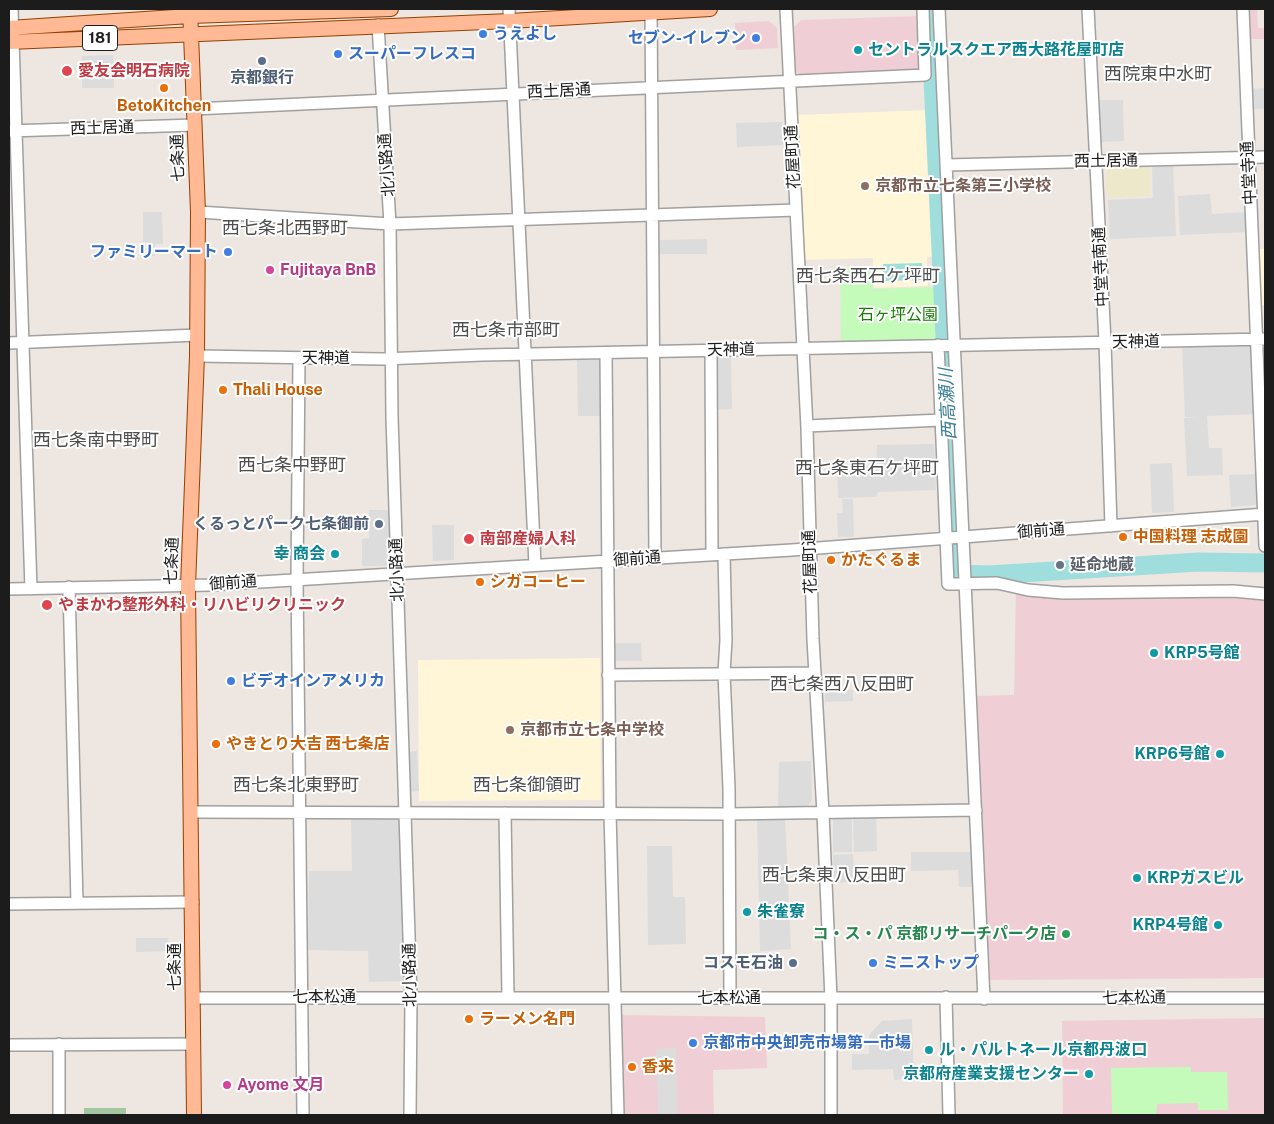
<!DOCTYPE html>
<html>
<head>
<meta charset="utf-8">
<style>
	body { margin:0 }
	#map { position:relative; width:1274px; height:1124px; overflow:hidden; background:#eee6e0; font-family:"Public Sans",sans-serif }
	canvas { display:block }
	.frame { position:absolute; inset:0; border:10px solid #1c1c1c; pointer-events:none }
</style>
</head>
<body>
<div id="map">
<canvas width="1274" height="1124"></canvas>
<div class="frame"></div>
</div>
<script>
const g = document.querySelector('canvas').getContext('2d');
g.lineJoin = 'round';
function fillPath(path, color) {
  g.fillStyle = color;
  g.fill(path, 'evenodd');
}
function toPath(rows) {
  const path = new Path2D();
  for (const r of rows) {
    path.moveTo(r[0], r[1]);
    for (let i = 2; i < r.length; i += 2) path.lineTo(r[i], r[i + 1]);
  }
  return path;
}
function trace(path, color, width, dash) {
  g.strokeStyle = color;
  g.lineWidth = width;
  g.lineCap = dash ? 'butt' : 'round';
  g.setLineDash(dash || []);
  g.stroke(path);
}
function drawText(font, color, halo, rows, align = 'center') {
  g.font = font + ' "Public Sans","Noto Sans JP",sans-serif';
  g.lineWidth = 4;
  g.setLineDash([]);
  g.textBaseline = 'middle';
  g.strokeStyle = halo;
  g.fillStyle = color;
  for (const [text, x, y, turn = 0] of rows) {
    g.save();
    g.translate(x, y);
    g.rotate((+turn || 0) * Math.PI / 180);
    g.textAlign = isNaN(turn) ? turn : align;
    if (halo) g.strokeText(text, 0, 0);
    g.fillText(text, 0, 0);
    g.restore();
  }
}
const commercial = toPath([
	[1247,9,1257,9,1258,28,1265,28,1265,39,1248,39],
	[919,16,921,68,918,71,801,76,795,71,794,27,801,20],
	[769,21,777,28,778,48,736,50,735,23],
	[1016,588,1035,597,1058,599,1191,596,1265,600,1265,978,989,980,976,696,1014,695],
	[619,1015,765,1017,767,1068,713,1070,714,1115,622,1115],
	[1265,1018,1265,1115,1063,1115,1062,1021]
]);
const education = toPath([
	[928,110,934,256,927,257,928,286,874,288,873,258,803,260,796,115],
	[1259,249,1265,249,1265,305,1260,305],
	[600,658,601,800,419,801,418,660]
]);
const farmland = toPath([
	[1150,166,1151,196,1107,198,1106,167]
]);
const cemetery = toPath([
	[84,1108,126,1108,126,1115,84,1115]
]);
const park = toPath([
	[840,269,872,269,873,289,936,287,938,342,841,343],
	[1191,1067,1191,1072,1227,1072,1228,1110,1198,1110,1198,1103,1157,1104,1156,1115,1112,1115,1111,1068]
]);
const parking = toPath([
	[113,55,114,88,82,88,82,56],
	[1265,88,1265,109,1252,109,1251,89],
	[1098,100,1123,100,1124,141,1100,142],
	[782,122,783,145,737,147,736,123],
	[1173,165,1176,236,1110,239,1108,200,1153,198,1152,166],
	[1210,194,1212,214,1247,212,1248,232,1180,235,1178,196],
	[143,212,162,212,163,244,155,244,155,256,147,256,147,242,143,242],
	[707,239,707,254,659,254,659,240],
	[1248,344,1253,349,1255,414,1207,416,1209,448,1222,448,1223,475,1187,476,1184,418,1198,417,1185,417,1182,346],
	[716,355,731,355,732,409,715,410],
	[577,360,603,360,604,416,578,416],
	[934,444,936,490,878,492,876,497,838,498,837,469,876,470,877,445],
	[1172,463,1174,512,1152,513,1150,464],
	[1257,474,1259,501,1255,505,1231,507,1229,475],
	[842,499,853,499,854,537,838,537,837,513,843,513],
	[369,510,389,510,390,557,387,566,362,566,362,539,369,538],
	[432,525,454,525,454,560,433,561],
	[613,643,641,643,642,661,614,661],
	[825,690,853,690,853,701,825,702],
	[417,751,419,791,407,792,405,752],
	[811,761,812,801,807,806,778,807,779,762],
	[852,815,852,852,833,852,833,819,836,816],
	[876,815,877,851,854,852,853,816],
	[351,817,401,817,405,981,369,982,368,951,308,950,309,871,352,871],
	[757,818,785,818,791,949,760,951],
	[647,846,672,846,673,897,685,897,686,944,648,945],
	[911,852,972,852,973,887,959,887,958,870,911,871],
	[853,854,855,882,834,883,833,855],
	[136,938,168,938,169,951,136,952],
	[912,1019,914,1079,894,1080,893,1069,852,1070,852,1054,869,1054,869,1035,882,1021],
	[676,1048,678,1115,658,1115,656,1049]
]);
const water = toPath([
	[922,263,923,280,883,281,883,264]
]);
const river = toPath([
	[930,14,956,574,989,575,1199,562,1265,563]
]);
const minor = toPath([
	[12,9,31,589],
	[509,9,535,565],
	[651,9,655,558],
	[786,9,807,428,813,639,823,813,831,999,831,1115],
	[939,9,984,999],
	[1088,9,1105,342,1111,526],
	[1243,9,1265,546],
	[378,25,390,224,392,417,411,997,410,1115],
	[194,109,925,75,923,9],
	[9,131,195,125],
	[947,165,1265,157],
	[198,212,390,224,796,210],
	[9,343,197,335],
	[938,345,948,584,997,583,1028,590,1063,593,1233,591,1265,594],
	[711,351,712,555],
	[606,353,610,813,618,1115],
	[197,356,383,359,483,355,1265,339],
	[299,358,297,579,303,1115],
	[807,426,941,420],
	[724,554,726,640,724,673,729,788,730,998],
	[69,587,77,903],
	[9,589,210,585,609,561,792,550,1265,514],
	[608,675,815,673],
	[191,812,729,814,976,810],
	[505,813,508,997],
	[9,904,193,902],
	[946,997,949,1115],
	[192,998,1265,998],
	[59,1044,59,1115],
	[9,1045,193,1044]
]);
const major = toPath([
	[190,9,198,212,197,356,188,586,194,1115],
	[9,28,190,16,391,9],
	[9,42,510,21,710,9]
]);
const markers = [
	[483,34,5,"#3f7fe0"],
	[756,38,5,"#3f7fe0"],
	[858,50,5,"#0f9aa8"],
	[338,54,5,"#3f7fe0"],
	[262,61,5,"#5c6f8a"],
	[67,71,6,"#e0444e"],
	[164,88,5,"#e8710a"],
	[865,186,5,"#8d6e63"],
	[228,252,5,"#3f7fe0"],
	[270,270,5,"#d1479c"],
	[223,390,5,"#e8710a"],
	[379,524,5,"#5c6f8a"],
	[1123,537,5,"#e8710a"],
	[469,539,6,"#e0444e"],
	[335,554,5,"#0f9aa8"],
	[831,560,5,"#e8710a"],
	[1060,565,5,"#6b7280"],
	[480,582,5,"#e8710a"],
	[47,605,6,"#e0444e"],
	[1154,653,5,"#0f9aa8"],
	[231,681,5,"#3f7fe0"],
	[510,730,5,"#8d6e63"],
	[216,744,5,"#e8710a"],
	[1220,754,5,"#0f9aa8"],
	[1137,878,5,"#0f9aa8"],
	[747,912,5,"#0f9aa8"],
	[1218,925,5,"#0f9aa8"],
	[1066,934,5,"#2e9e5b"],
	[793,963,5,"#5c6f8a"],
	[873,963,5,"#3f7fe0"],
	[469,1019,5,"#e8710a"],
	[693,1043,5,"#3f7fe0"],
	[929,1050,5,"#0f9aa8"],
	[632,1067,5,"#e8710a"],
	[1089,1074,5,"#0f9aa8"],
	[227,1085,5,"#d1479c"]
];
const shields = [
	[100,38,35]
];
const shieldNames = [
	["181",100,38]
];
const shopNames = [
	["うえよし",493,34],
	["セブン-イレブン",746,38,"right"],
	["スーパーフレスコ",348,54],
	["ファミリーマート",218,252,"right"],
	["ビデオインアメリカ",241,681],
	["ミニストップ",883,963],
	["京都市中央卸売市場第一市場",703,1043]
];
const cultureNames = [
	["セントラルスクエア西大路花屋町店",868,50],
	["幸 商会",325,554,"right"],
	["KRP5号館",1164,653],
	["KRP6号館",1210,754,"right"],
	["KRPガスビル",1147,878],
	["朱雀寮",757,912],
	["KRP4号館",1208,925,"right"],
	["ル・パルトネール京都丹波口",939,1050],
	["京都府産業支援センター",1079,1074,"right"]
];
const healthNames = [
	["愛友会明石病院",78,71],
	["南部産婦人科",480,539],
	["やまかわ整形外科・リハビリクリニック",58,605]
];
const serviceNames = [
	["京都銀行",262,78,"center"],
	["くるっとパーク七条御前",369,524],
	["コスモ石油",783,963]
];
const streetNames = [
	["西土居通",559,91,-3],
	["西土居通",102,128,-2],
	["花屋町通",793,157,-93],
	["七条通",178,158,-92],
	["西土居通",1106,161,-1],
	["北小路通",387,165,-94],
	["中堂寺通",1249,173,-93],
	["中堂寺南通",1101,267,-93],
	["天神道",1136,342,-1],
	["天神道",731,350,-1],
	["天神道",326,358],
	["御前通",1041,531,-4],
	["御前通",637,559,-4],
	["七条通",172,561,-88],
	["花屋町通",810,562,-92],
	["北小路通",397,570,-92],
	["御前通",233,583,-4],
	["七条通",175,967,-90],
	["北小路通",410,975,-91],
	["七本松通",324,997],
	["七本松通",729,998],
	["七本松通",1134,998,-1]
];
const foodNames = [
	["BetoKitchen",164,106,"center"],
	["Thali House",233,390],
	["中国料理 志成園",1133,537],
	["かたぐるま",841,560],
	["シガコーヒー",490,582],
	["やきとり大吉 西七条店",226,744],
	["ラーメン名門",479,1019],
	["香来",642,1067]
];
const educationNames = [
	["京都市立七条第三小学校",875,186],
	["京都市立七条中学校",520,730]
];
const hotelNames = [
	["Fujitaya BnB",280,270],
	["Ayome 文月",237,1085]
];
const parkNames = [
	["石ヶ坪公園",898,315]
];
const worshipNames = [
	["延命地蔵",1070,565]
];
const leisureNames = [
	["コ・ス・パ 京都リサーチパーク店",1056,934]
];
const neighbourhoodNames = [
	["西院東中水町",1158,74],
	["西七条北西野町",285,228],
	["西七条西石ケ坪町",868,276],
	["西七条市部町",506,330],
	["西七条南中野町",96,440],
	["西七条中野町",292,465],
	["西七条東石ケ坪町",867,468],
	["西七条西八反田町",842,684],
	["西七条北東野町",296,785],
	["西七条御領町",527,785],
	["西七条東八反田町",834,875]
];
const waterNames = [
	["西高瀬川",948,404,-93]
];
fillPath(commercial, '#f0ced5');
fillPath(education, '#fff6d8');
fillPath(farmland, '#eee8ca');
fillPath(cemetery, '#a4c7a1');
fillPath(park, '#c4fbba');
fillPath(parking, '#dcdcdc');
fillPath(water, '#9fdedd');
trace(river, '#9fdedd', 19);
trace(minor, '#a0a0a0', 14);
trace(major, '#934100', 16);
trace(minor, '#fff', 11);
trace(major, '#ffb994', 14);
for (const [x, y, r, color] of markers) {
  const dot = new Path2D();
  dot.arc(x, y, r, 0, 2 * Math.PI);
  g.fillStyle = color;
  g.fill(dot);
  trace(dot, '#fff', 2);
}
for (const [x, y, w] of shields) {
  const box = new Path2D();
  box.roundRect(x - w / 2, y - 12.5, w, 25, 4);
  g.fillStyle = '#fff';
  g.fill(box);
  trace(box, '#1c1c1c', 1);
}
drawText('bold 15px', '#1c1c1c', null, shieldNames);
drawText('bold 16px', '#366cbe', '#fff', shopNames, 'left');
drawText('bold 16px', '#0d838f', '#fff', cultureNames, 'left');
drawText('bold 16px', '#be3a42', '#fff', healthNames, 'left');
drawText('bold 16px', '#4e5e75', '#fff', serviceNames, 'right');
drawText('16px', '#1c1c1c', '#fff', streetNames);
drawText('bold 16px', '#c56008', '#fff', foodNames, 'left');
drawText('bold 16px', '#785e54', '#fff', educationNames, 'left');
drawText('bold 16px', '#b23c85', '#fff', hotelNames, 'left');
drawText('16px', '#187c07', '#fff', parkNames);
drawText('bold 16px', '#5b616d', '#fff', worshipNames, 'left');
drawText('bold 16px', '#27864d', '#fff', leisureNames, 'right');
drawText('18px', '#4f4f4f', '#fff', neighbourhoodNames);
drawText('italic 18px', '#3d7e96', '#fff', waterNames);
</script>
</body>
</html>
